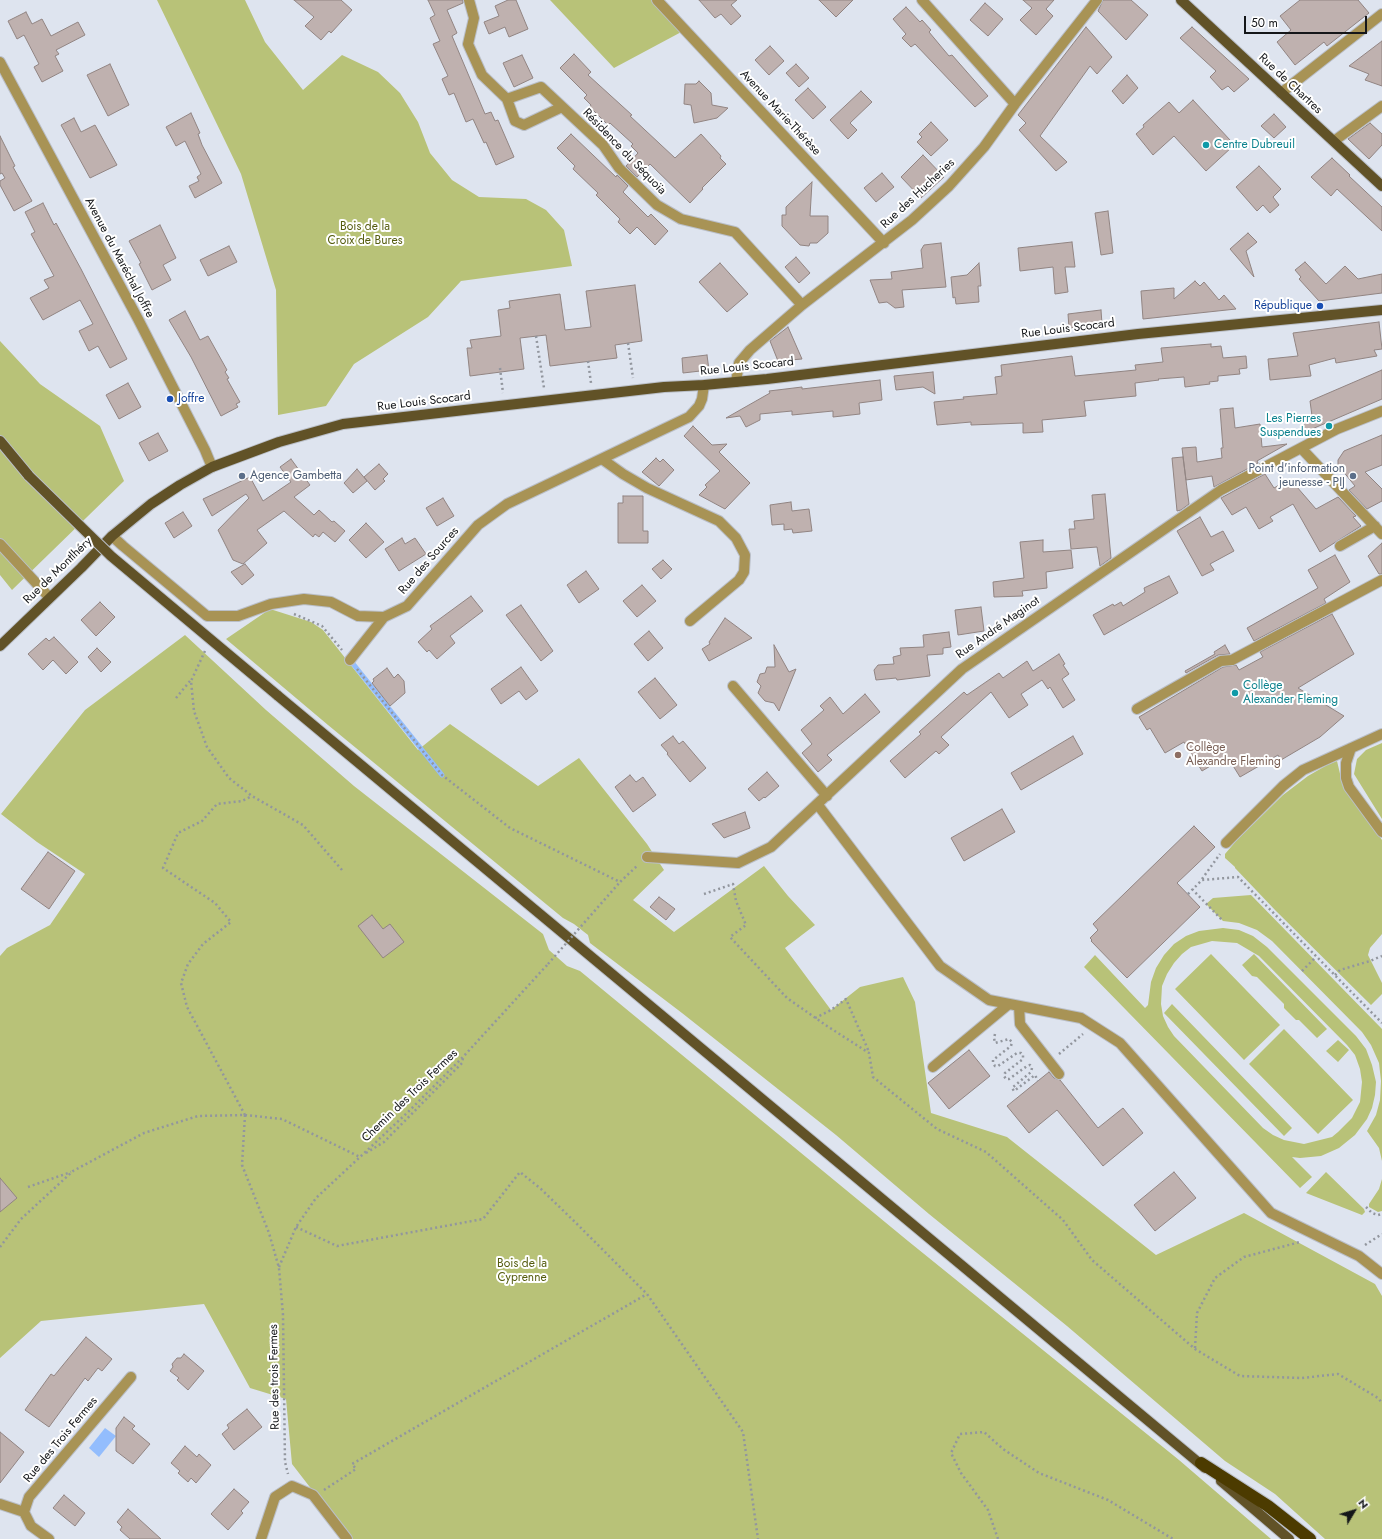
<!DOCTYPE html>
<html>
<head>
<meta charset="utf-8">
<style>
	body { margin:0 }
	#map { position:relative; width:1382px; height:1539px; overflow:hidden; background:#dee4ef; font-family:Jost,sans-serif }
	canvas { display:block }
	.north { position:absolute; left:1334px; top:1491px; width:40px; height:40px; -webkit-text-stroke:3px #fff; paint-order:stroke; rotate:52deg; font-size:11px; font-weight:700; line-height:16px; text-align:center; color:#141619 }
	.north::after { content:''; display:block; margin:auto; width:14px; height:18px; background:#141619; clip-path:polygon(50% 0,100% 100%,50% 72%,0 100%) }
	.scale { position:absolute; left:1244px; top:16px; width:123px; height:18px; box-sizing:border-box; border:2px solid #141619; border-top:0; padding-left:5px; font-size:12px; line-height:14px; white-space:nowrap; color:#141619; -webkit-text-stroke:3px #fff; paint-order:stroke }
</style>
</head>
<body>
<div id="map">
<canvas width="1382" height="1539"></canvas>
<div class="north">N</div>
<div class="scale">50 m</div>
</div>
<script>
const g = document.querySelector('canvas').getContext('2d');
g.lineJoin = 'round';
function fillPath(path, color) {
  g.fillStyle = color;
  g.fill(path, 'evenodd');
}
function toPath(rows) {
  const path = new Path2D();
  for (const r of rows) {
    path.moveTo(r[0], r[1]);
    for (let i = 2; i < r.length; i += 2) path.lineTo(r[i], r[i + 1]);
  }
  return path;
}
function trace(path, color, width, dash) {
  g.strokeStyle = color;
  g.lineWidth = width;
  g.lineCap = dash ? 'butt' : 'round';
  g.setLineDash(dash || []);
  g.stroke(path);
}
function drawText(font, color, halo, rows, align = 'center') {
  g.font = font + ' Jost,sans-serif';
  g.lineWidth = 4;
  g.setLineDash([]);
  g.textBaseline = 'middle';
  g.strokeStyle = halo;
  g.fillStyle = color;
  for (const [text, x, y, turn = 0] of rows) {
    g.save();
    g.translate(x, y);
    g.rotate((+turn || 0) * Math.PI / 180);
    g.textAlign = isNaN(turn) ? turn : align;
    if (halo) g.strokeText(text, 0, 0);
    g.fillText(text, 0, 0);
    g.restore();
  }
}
const green = toPath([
	[157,0,245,0,265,42,303,90,342,55,378,72,400,93,418,122,430,153,452,180,479,197,526,199,546,210,564,230,572,266,461,281,428,317,354,364,326,406,278,415,276,290,241,174],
	[550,0,657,0,685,30,614,68],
	[0,341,40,384,100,426,124,481,12,590,0,575],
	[270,609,311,622,323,630,418,750,450,724,538,786,579,758,647,844,664,870,633,900,674,932,764,866,788,896,815,925,785,948,831,1010,860,987,903,977,915,1002,931,1113,1007,1137,1156,1255,1244,1213,1375,1284,1382,1296,1382,1539,1325,1539,1275,1494,1225,1461,1067,1326,929,1214,836,1135,682,1013,590,943,588,935,574,924,563,918,328,725,226,639],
	[185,635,266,710,354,786,543,934,549,950,567,966,580,971,908,1241,1179,1460,1271,1539,350,1539,292,1464,286,1399,250,1388,204,1304,41,1321,0,1358,0,956,7,948,50,925,85,874,37,842,1,814,85,710],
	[1382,743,1382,819,1354,774,1357,759,1366,750],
	[1337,761,1341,778,1356,803,1382,840,1382,934,1370,948,1368,955,1382,983,1382,994,1371,1005,1276,911,1235,868,1235,867,1225,858,1225,854,1236,841,1283,795,1308,776,1327,765],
	[1251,895,1382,1029,1382,1161,1379,1148,1367,1131,1376,1115,1380,1100,1381,1081,1379,1063,1371,1045,1362,1032,1272,941,1257,930,1239,923,1223,921,1206,904,1213,898],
	[1223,928,1239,930,1253,936,1267,947,1356,1036,1366,1049,1372,1065,1376,1082,1375,1095,1372,1108,1367,1119,1355,1135,1339,1148,1321,1156,1300,1158,1292,1157,1312,1177,1300,1188,1084,967,1095,955,1145,1008,1148,1005,1151,982,1156,968,1164,955,1174,944,1186,936,1199,931],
	[1212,941,1237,943,1259,956,1347,1045,1355,1055,1360,1069,1362,1082,1360,1102,1352,1118,1338,1132,1332,1137,1304,1144,1284,1140,1273,1135,1263,1128,1174,1036,1168,1027,1163,1016,1161,1004,1162,986,1167,974,1174,963,1182,954,1191,947],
	[1211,954,1280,1025,1244,1060,1175,989],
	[1254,954,1327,1029,1317,1038,1299,1020,1296,1020,1284,1008,1284,1004,1257,977,1252,976,1242,965],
	[1172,1004,1292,1128,1284,1136,1164,1013],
	[1284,1029,1353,1100,1318,1134,1249,1064],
	[1338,1040,1349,1050,1338,1062,1326,1051],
	[1326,1172,1364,1209,1365,1212,1362,1215,1306,1193],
	[1382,1179,1382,1211,1378,1212,1369,1207,1369,1204,1379,1189]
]);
const water = toPath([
	[105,1428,116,1436,99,1457,89,1448]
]);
const stream = toPath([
	[350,660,442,775]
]);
const building = toPath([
	[294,0,341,0,352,10,331,33,329,31,321,40,305,26,314,17,294,0],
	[428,0,463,0,463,3,447,10,457,33,452,36,485,114,491,112,495,121,498,120,514,157,496,165,486,142,484,143,473,119,466,122,454,93,449,95,442,79,448,76,433,44,440,41,430,18,435,15,428,0],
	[508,0,516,0,528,29,509,37,505,27,489,34,484,22,499,16,495,6,508,0],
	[699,0,737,0,731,5,741,16,731,25,721,14,715,18,699,0],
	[819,0,853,0,836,17,819,0],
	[1023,0,1054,0,1046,9,1053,16,1036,35,1020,20,1032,8,1023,0],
	[1103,0,1131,0,1148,15,1126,40,1098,11,1103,0],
	[1300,0,1358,0,1369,13,1327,46,1324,42,1295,65,1277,42,1291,30,1280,16,1300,0],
	[985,3,1003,19,988,36,970,20,985,3],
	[906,7,920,22,922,20,931,30,929,32,949,56,952,55,988,96,975,107,915,44,911,47,902,38,906,34,893,19,906,7],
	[26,12,32,24,42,19,51,36,78,22,85,35,56,50,59,54,55,56,63,71,42,82,34,67,39,64,24,35,17,39,8,21,26,12],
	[1086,27,1112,57,1097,74,1090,66,1040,136,1067,162,1056,171,1019,130,1026,123,1018,115,1086,27],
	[1192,27,1249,79,1234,92,1228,86,1222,90,1210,77,1216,71,1180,38,1192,27],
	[1382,41,1382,86,1365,80,1369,74,1349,66,1382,41],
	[770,46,784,61,769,75,755,60,770,46],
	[574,54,591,72,588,75,632,115,630,116,675,158,701,134,721,156,720,158,726,164,702,188,703,189,690,203,650,164,637,177,626,166,638,153,631,146,633,144,610,123,608,125,590,107,591,105,584,98,587,95,560,68,574,54],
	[522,55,533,78,514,87,503,63,522,55],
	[110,64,129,105,108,116,87,75,110,64],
	[796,64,809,78,799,87,786,73,796,64],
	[1127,75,1138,88,1123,104,1112,91,1127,75],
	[699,81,711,93,712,105,728,108,717,118,694,123,691,105,684,104,685,84,696,84,699,81],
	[808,88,826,107,813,119,795,100,808,88],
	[861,91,872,102,850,123,857,130,848,139,830,120,861,91],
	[1193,100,1230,140,1227,142,1232,147,1206,171,1174,136,1153,155,1136,134,1144,127,1143,125,1169,102,1179,113,1193,100],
	[191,113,200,133,198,134,202,145,222,183,195,198,189,186,199,181,197,177,201,174,185,141,176,146,166,127,191,113],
	[1274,114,1286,127,1274,138,1261,126,1274,114],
	[74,118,81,132,95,125,117,165,90,178,61,125,74,118],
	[931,122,948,140,931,156,917,142,922,137,919,134,931,122],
	[1370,123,1382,134,1382,145,1369,159,1348,139,1370,123],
	[571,134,616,177,617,175,628,186,623,192,648,217,651,214,668,231,655,245,637,227,630,234,618,222,620,219,596,195,598,193,573,169,575,166,557,148,571,134],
	[0,136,15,166,13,167,32,201,14,211,0,185,0,181,5,178,2,173,0,174,0,136],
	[923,155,944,177,921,198,901,177,923,155],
	[1332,158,1350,175,1349,176,1382,207,1382,231,1337,189,1331,196,1311,177,1332,158],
	[1259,166,1281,189,1273,197,1279,205,1270,213,1263,205,1257,211,1236,187,1259,166],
	[882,173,894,187,876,202,864,188,882,173],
	[812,182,810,216,828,216,828,233,817,243,810,243,809,246,800,245,782,226,782,215,786,215,786,207,812,182],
	[43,203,54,225,56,223,81,269,127,359,110,368,98,346,89,351,79,331,93,324,80,300,43,320,30,298,49,288,44,280,54,276,31,234,35,232,25,212,43,203],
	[1108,211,1113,253,1101,255,1095,213,1108,211],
	[160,225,176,258,163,265,171,280,152,290,139,264,141,263,129,241,160,225],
	[1248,233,1257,242,1246,251,1254,277,1230,249,1248,233],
	[1072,242,1075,267,1065,267,1068,292,1055,294,1053,267,1020,271,1018,248,1072,242],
	[941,243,946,287,902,290,904,307,895,308,887,302,879,303,870,280,892,279,891,272,923,268,921,250,924,245,941,243],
	[229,246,237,262,208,276,200,260,229,246],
	[796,257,810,273,799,283,785,267,796,257],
	[1305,262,1326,284,1345,266,1358,279,1382,274,1382,293,1319,301,1299,279,1301,277,1295,270,1305,262],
	[720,263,748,294,727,312,699,282,720,263],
	[979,263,981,286,978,286,979,302,956,304,955,297,953,298,951,277,967,275,979,263],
	[1195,281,1200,286,1204,282,1219,300,1224,295,1236,309,1143,319,1141,291,1174,288,1174,299,1195,281],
	[635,285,642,341,615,345,617,358,550,366,546,335,520,338,524,369,470,376,467,348,472,348,470,340,501,336,498,310,510,308,509,301,560,294,565,330,591,327,586,291,635,285],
	[1101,310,1102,324,1069,328,1068,314,1101,310],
	[185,311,200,340,208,336,227,370,225,372,229,378,227,379,240,402,236,404,238,407,221,416,191,357,169,320,185,311],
	[1379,322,1382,349,1374,350,1377,356,1336,363,1335,358,1309,365,1311,376,1270,380,1268,359,1298,356,1293,333,1379,322],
	[788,327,802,359,778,361,770,341,788,327],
	[1211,344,1211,347,1221,346,1223,358,1246,356,1247,368,1239,369,1240,374,1218,376,1218,381,1209,382,1210,384,1185,387,1184,377,1158,379,1159,380,1135,383,1136,396,1084,401,1086,416,1042,420,1043,432,1023,433,1023,423,971,425,971,422,937,425,934,402,964,399,963,397,997,394,995,377,1002,376,1001,365,1072,356,1075,376,1136,370,1135,365,1163,362,1161,348,1211,344],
	[707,355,709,370,683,373,682,358,707,355],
	[1382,370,1382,399,1305,432,1303,417,1312,416,1310,401,1382,370],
	[933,372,935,394,923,387,896,390,894,376,933,372],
	[880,380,882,400,859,403,860,414,833,417,833,411,792,415,792,411,760,414,760,420,746,427,740,416,726,418,770,393,769,391,802,387,802,389,880,380],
	[128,383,141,407,119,419,106,395,128,383],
	[1233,408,1235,428,1260,424,1262,447,1287,444,1257,461,1258,463,1214,487,1212,476,1186,480,1182,448,1196,447,1197,462,1222,458,1221,448,1223,448,1220,409,1233,408],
	[693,426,712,445,727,444,719,452,750,483,725,509,699,495,707,487,705,485,720,471,684,436,693,426],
	[158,433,168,451,149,461,139,443,158,433],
	[1382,435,1382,465,1365,472,1382,489,1382,501,1367,509,1349,490,1355,486,1338,465,1338,460,1344,451,1382,435],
	[1183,457,1189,504,1181,510,1177,511,1172,458,1183,457],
	[656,458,660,462,663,459,674,470,659,486,642,472,656,458],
	[291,459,310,485,294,497,314,515,319,510,332,522,334,521,345,531,335,542,323,532,319,537,315,534,313,537,284,511,257,530,267,543,243,564,233,560,218,530,249,498,246,494,212,516,203,499,250,477,263,501,291,482,280,467,291,459],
	[379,464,388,474,383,479,385,481,375,490,364,477,379,464],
	[357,469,367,481,353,493,344,483,357,469],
	[1265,474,1274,488,1290,479,1316,509,1338,497,1356,516,1353,517,1361,526,1320,552,1293,504,1270,517,1273,521,1259,529,1246,507,1232,515,1221,498,1265,474],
	[1105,494,1111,558,1100,566,1097,547,1071,549,1069,529,1075,529,1074,521,1094,519,1092,495,1105,494],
	[623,496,643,496,643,531,648,531,648,543,618,543,618,503,623,503,623,496],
	[443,498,454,516,437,526,426,508,443,498],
	[791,502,792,511,809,509,812,531,793,533,792,529,784,530,784,524,772,525,770,505,791,502],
	[183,512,192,526,174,538,165,523,183,512],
	[1200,517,1211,537,1223,531,1234,551,1210,564,1214,570,1202,576,1177,531,1200,517],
	[366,523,384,542,366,558,349,540,366,523],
	[402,538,405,544,415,538,426,554,399,571,385,549,402,538],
	[1043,540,1043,552,1071,550,1073,568,1046,572,1047,588,1022,591,1023,596,994,597,993,582,1024,578,1020,542,1043,540],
	[1382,543,1382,574,1379,574,1368,556,1382,543],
	[1335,555,1350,582,1324,599,1326,603,1254,641,1247,628,1318,588,1308,570,1335,555],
	[663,560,672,569,661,579,652,569,663,560],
	[245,564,254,575,242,585,231,572,245,564],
	[586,571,599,589,579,603,567,585,586,571],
	[1169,576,1178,593,1104,635,1093,615,1113,604,1114,606,1121,602,1123,606,1145,592,1144,588,1169,576],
	[642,585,656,601,637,617,623,601,642,585],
	[471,596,483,611,450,636,455,643,437,659,429,650,427,652,418,642,432,629,430,626,471,596],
	[100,602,115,617,96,636,81,620,100,602],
	[521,605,553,651,541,661,506,615,521,605],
	[981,607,984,631,958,635,955,610,981,607],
	[1332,614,1354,654,1298,688,1344,716,1320,737,1281,760,1278,755,1240,777,1227,756,1202,771,1184,742,1165,753,1150,728,1147,730,1139,717,1223,667,1236,665,1239,670,1263,657,1260,652,1332,614],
	[725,618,752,638,709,661,702,649,710,644,709,642,725,618],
	[649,631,663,648,648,661,634,644,649,631],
	[949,632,951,647,943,648,943,654,927,655,930,676,897,680,896,678,876,680,874,670,878,665,894,664,893,657,901,655,900,648,924,647,923,635,949,632],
	[54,637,78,662,66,674,53,660,43,670,28,654,46,638,49,641,54,637],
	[774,645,789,672,796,669,779,711,774,703,765,701,758,693,761,686,757,682,760,674,765,673,767,667,775,667,774,645],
	[1225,645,1230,654,1218,655,1186,673,1185,671,1215,654,1214,652,1225,645],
	[97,648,111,662,101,672,88,657,97,648],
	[1059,654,1065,664,1063,665,1069,674,1062,679,1075,700,1063,708,1050,687,1048,689,1042,680,1021,694,1028,705,1009,718,991,692,941,737,949,745,939,754,936,751,905,778,890,761,921,734,919,732,964,692,967,695,999,673,1003,678,1027,661,1033,671,1059,654],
	[521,667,538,691,526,700,519,691,501,704,491,689,521,667],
	[387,668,394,678,398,674,404,681,405,693,390,706,372,683,374,681,373,679,387,668],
	[655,678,677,705,660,719,638,692,655,678],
	[865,694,880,712,827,755,832,760,818,772,802,753,812,744,801,730,824,710,820,706,830,697,843,714,865,694],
	[673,736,679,744,683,741,706,768,690,782,667,754,668,753,661,745,673,736],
	[1073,736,1083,754,1021,790,1011,773,1073,736],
	[767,772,779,786,765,798,764,797,759,801,748,789,767,772],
	[630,775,636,782,643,777,656,795,633,812,615,787,630,775],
	[1002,809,1015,832,964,861,951,838,1002,809],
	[745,812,750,828,724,838,712,824,745,812],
	[1194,826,1215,847,1177,883,1200,907,1127,978,1091,941,1092,940,1090,938,1098,930,1093,924,1194,826],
	[48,852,75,871,49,909,21,889,48,852],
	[659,897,675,909,666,920,650,907,659,897],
	[372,915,383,929,390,924,404,942,383,958,358,926,372,915],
	[969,1050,990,1076,949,1109,928,1083,969,1050],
	[1049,1072,1054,1078,1060,1080,1098,1128,1123,1108,1143,1133,1103,1166,1057,1110,1029,1133,1007,1106,1049,1072],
	[1174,1172,1196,1198,1155,1231,1134,1205,1174,1172],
	[0,1178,17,1198,0,1212,0,1178],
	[86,1337,112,1359,102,1371,98,1368,88,1381,85,1378,49,1427,25,1410,51,1374,54,1376,86,1337],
	[184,1354,204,1371,188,1390,177,1380,179,1378,170,1371,173,1367,172,1364,177,1358,181,1358,184,1354],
	[247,1409,262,1427,234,1450,222,1434,229,1428,227,1425,247,1409],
	[124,1417,135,1426,132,1429,150,1444,133,1464,116,1451,116,1428,124,1417],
	[0,1432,24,1452,0,1483,0,1432],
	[185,1446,197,1457,199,1454,211,1465,196,1483,191,1478,188,1482,178,1473,180,1471,171,1463,185,1446],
	[234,1489,249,1502,241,1511,243,1513,228,1530,211,1514,234,1489],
	[64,1495,85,1513,75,1526,53,1508,64,1495],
	[128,1509,161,1539,130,1539,120,1530,122,1527,117,1522,128,1509]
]);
const path = toPath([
	[536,336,544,388],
	[628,343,633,378],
	[588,361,591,383],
	[500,368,503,393],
	[294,614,322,626,342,650],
	[205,651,191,681,194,711,207,747,229,778,252,796,303,825,342,870],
	[357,669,442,775,510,828,620,882,638,865],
	[176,698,190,681],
	[1202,879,1220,854],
	[1192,889,1223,921],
	[704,894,733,884,736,901,746,925,730,937,787,998,827,1026,869,1053,873,1077,937,1129,986,1152,1063,1220,1092,1260,1195,1349,1240,1376,1302,1378,1338,1374,1378,1398,1382,1403],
	[1188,894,1202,880,1238,877,1382,1023],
	[1302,971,1316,957],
	[1335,975,1340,970,1370,961,1382,956],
	[815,1018,831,1010,846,999,869,1052],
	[995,1034,994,1038,995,1043,1009,1039,1012,1042,1011,1046,993,1060,993,1063,995,1066,998,1066,1017,1053,1021,1053,1023,1055,1023,1059,1005,1073,1004,1076,1006,1079,1009,1079,1027,1066,1030,1065,1032,1068,1031,1072,1012,1088,1014,1091,1035,1075,1038,1081],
	[1059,1054,1083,1034],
	[245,1115,187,1007,181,983,188,964,203,944,231,922,215,903,163,868,178,833,202,821,217,804,242,801,252,796],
	[245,1115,242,1165,269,1233,279,1268,283,1315,285,1462,288,1474],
	[366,1153,384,1142,462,1063,463,1058],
	[28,1187,71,1172],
	[1366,1207,1372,1213,1378,1215,1382,1214],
	[296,1227,337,1246,483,1219,520,1172,541,1189,577,1224,647,1294,743,1432,758,1539],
	[1365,1245,1382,1234],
	[0,1247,21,1219,73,1171,144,1133,198,1116,245,1115,282,1119,360,1157,408,1112,463,1057,548,964],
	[279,1267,296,1227,316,1198,360,1157],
	[1195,1348,1197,1313,1215,1278,1244,1257,1300,1242],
	[324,1490,356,1469,352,1464,647,1294],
	[998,1539,988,1510,961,1473,951,1453,960,1434,984,1432,1003,1449,1039,1473,1108,1500,1173,1539]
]);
const minor = toPath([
	[469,0,474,18,468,44,482,75,507,99,515,121,524,125,562,107],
	[657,0,884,243],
	[922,0,1015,104],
	[0,62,138,319,205,450,212,467],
	[1281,93,1382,14],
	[507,99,541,87,603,145,619,168,657,205,681,219,735,232,802,305],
	[1334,141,1382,106],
	[736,382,739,363,750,350,802,305,912,220,949,186,984,147,1015,104,1097,0],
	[1301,448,1382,534],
	[602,459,623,474,647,488,719,521,736,538,745,555,744,572,739,580,690,621],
	[112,536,123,546,207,616,238,616,271,604,304,599,331,602,358,616,384,617,407,606,478,525,507,504,689,417,699,406,702,399,704,385],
	[0,544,49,597],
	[1340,546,1375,526],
	[350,660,384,617],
	[733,686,827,796],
	[1137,709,1221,661,1232,660,1382,580],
	[1351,748,1346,763,1346,778,1349,787,1382,832],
	[818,805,940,966,989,1000,1081,1018,1120,1043,1271,1213,1359,1256,1382,1274],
	[1226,843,1283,786,1303,770,1382,734],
	[647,857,738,863,771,847,962,669,1221,490,1337,429,1382,411],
	[1019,1006,1020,1024,1059,1074],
	[933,1067,1009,1004],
	[0,1504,24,1512],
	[49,1539,31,1526,24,1512,29,1497,131,1377],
	[261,1539,275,1497,292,1486,313,1495,347,1539]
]);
const major = toPath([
	[1181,0,1382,186],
	[0,441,29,476],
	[0,646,81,568,112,536,151,504,180,485,212,467,279,442,343,424,664,387,704,385,767,379,1138,334,1382,310],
	[277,695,1205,1468],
	[1221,1481,1289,1539]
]);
const highway = toPath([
	[1201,1463,1268,1506,1310,1539]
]);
const pathBridge = toPath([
	[548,964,620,882]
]);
const majorBridge = toPath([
	[29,476,111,556,277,695]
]);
const markers = [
	[1206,145,4,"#0f9aa8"],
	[1320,306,4,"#1a4fb4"],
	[170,399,4,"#1a4fb4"],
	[1329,426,4,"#0f9aa8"],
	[242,476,4,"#5c6f8a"],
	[1353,476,4,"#5c6f8a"],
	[1235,693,4,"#0f9aa8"],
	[1178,755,4,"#8d6e63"]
];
const streetNames = [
	["Rue de Chartres",1290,84,43],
	["Avenue Marie-Thérèse",780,113,47],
	["Résidence du Séquoïa",624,152,46],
	["Rue des Hucheries",918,194,-43],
	["Avenue du Maréchal Joffre",119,258,62],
	["Rue Louis Scocard",1068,329,-7],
	["Rue Louis Scocard",747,367,-6],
	["Rue Louis Scocard",424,402,-7],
	["Rue des Sources",429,561,-49],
	["Rue de Montlhéry",58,571,-44],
	["Rue André Maginot",998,628,-35],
	["Chemin des Trois Fermes",410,1096,-44],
	["Rue des trois Fermes",275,1377,-91],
	["Rue des Trois Fermes",61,1440,-50]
];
const cultureNames = [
	["Centre Dubreuil",1214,145],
	["Les Pierres",1321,419,"right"],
	["Suspendues",1321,433,"right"],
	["Collège",1243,686],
	["Alexander Fleming",1243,700]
];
const parkNames = [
	["Bois de la",365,227],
	["Croix de Bures",365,241],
	["Bois de la",522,1264],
	["Cyprenne",522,1278]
];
const transitNames = [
	["République",1312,306],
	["Joffre",178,399,"left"]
];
const serviceNames = [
	["Point d'information",1345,469],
	["jeunesse - PIJ",1345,483],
	["Agence Gambetta",250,476,"left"]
];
const educationNames = [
	["Collège",1186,748],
	["Alexandre Fleming",1186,762]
];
fillPath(green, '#b8c278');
fillPath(water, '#93bdfd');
trace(stream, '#93bdfd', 5);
fillPath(building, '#bfb1af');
trace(building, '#918482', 1);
trace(minor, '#babfc8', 12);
trace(major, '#babfc8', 12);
trace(highway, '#babfc8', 14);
trace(path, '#92969e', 2.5, [2, 3]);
trace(minor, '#a89355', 10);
trace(major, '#615227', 10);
trace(highway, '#4c3b00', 12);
trace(majorBridge, '#babfc8', 12, []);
trace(pathBridge, '#92969e', 2.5, [2, 3]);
trace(majorBridge, '#615227', 10);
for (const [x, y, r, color] of markers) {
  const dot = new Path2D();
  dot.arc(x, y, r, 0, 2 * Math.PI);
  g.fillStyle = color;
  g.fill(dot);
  trace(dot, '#fff', 1.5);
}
drawText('12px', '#141619', '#fff', streetNames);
drawText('12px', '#0d838f', '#fff', cultureNames, 'left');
drawText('12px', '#565d10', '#fff', parkNames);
drawText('12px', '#164399', '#fff', transitNames, 'right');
drawText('12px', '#4e5e75', '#fff', serviceNames, 'right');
drawText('12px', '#785e54', '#fff', educationNames, 'left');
</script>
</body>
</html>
